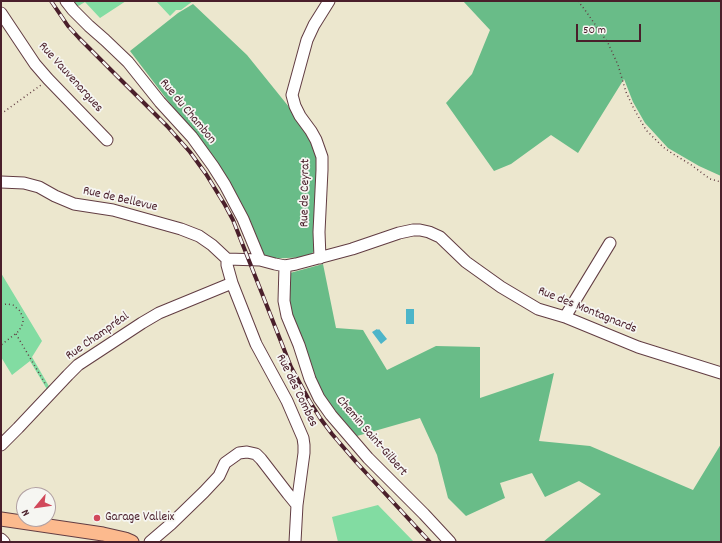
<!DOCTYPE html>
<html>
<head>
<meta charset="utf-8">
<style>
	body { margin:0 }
	#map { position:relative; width:722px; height:543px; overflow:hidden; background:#ece7ce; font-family:Dekko,sans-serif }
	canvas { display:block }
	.frame { position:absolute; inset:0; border:2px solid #4a1f2b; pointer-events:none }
	.north { position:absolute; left:16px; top:487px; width:40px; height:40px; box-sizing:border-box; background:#f6f6f2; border:1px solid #b1a0a2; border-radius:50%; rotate:241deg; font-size:11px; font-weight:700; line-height:16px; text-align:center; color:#4a1f2b }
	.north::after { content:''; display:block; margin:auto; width:14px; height:18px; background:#d1495b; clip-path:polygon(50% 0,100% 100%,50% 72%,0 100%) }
	.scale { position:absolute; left:576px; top:24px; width:65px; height:18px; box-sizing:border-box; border:2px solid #4a1f2b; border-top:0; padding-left:5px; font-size:12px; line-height:14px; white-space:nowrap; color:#4a1f2b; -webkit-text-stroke:3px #f6f6f2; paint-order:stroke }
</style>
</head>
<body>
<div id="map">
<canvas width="722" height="543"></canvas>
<div class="frame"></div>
<div class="north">N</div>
<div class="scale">50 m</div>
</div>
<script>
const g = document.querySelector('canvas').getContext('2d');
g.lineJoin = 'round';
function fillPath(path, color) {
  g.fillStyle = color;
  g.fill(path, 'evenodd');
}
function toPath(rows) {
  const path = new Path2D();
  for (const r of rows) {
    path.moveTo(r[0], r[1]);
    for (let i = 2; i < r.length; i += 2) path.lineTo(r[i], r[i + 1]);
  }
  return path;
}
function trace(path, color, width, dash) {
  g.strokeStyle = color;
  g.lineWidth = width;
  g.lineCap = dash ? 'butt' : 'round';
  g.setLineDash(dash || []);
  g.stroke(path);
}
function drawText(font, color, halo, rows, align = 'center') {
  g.font = font + ' Dekko,sans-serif';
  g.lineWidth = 3.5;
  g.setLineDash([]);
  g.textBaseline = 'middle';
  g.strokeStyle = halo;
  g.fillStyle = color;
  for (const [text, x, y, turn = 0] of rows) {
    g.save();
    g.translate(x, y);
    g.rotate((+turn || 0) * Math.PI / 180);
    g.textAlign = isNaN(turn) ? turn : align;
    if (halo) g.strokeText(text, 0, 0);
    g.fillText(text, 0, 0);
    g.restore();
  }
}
const green = toPath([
	[70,1,126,1,100,18,85,2,75,8],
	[156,1,193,1,181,10,176,10,170,16],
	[1,273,42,341,32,357,50,388,48,391,30,361,12,375,1,357],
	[378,505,414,542,338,542,332,517]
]);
const forest = toPath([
	[463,1,721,1,721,176,699,166,668,148,645,123,633,102,624,79,578,153,551,135,511,164,494,171,446,103,472,74,490,30],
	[193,4,247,55,289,107,314,144,319,160,318,191,314,251,309,257,264,259,178,114,130,51,178,13],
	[323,264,336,328,363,330,387,370,436,346,480,347,480,398,554,373,539,441,590,446,693,490,721,444,721,542,543,542,601,494,579,481,545,497,532,473,500,483,505,498,466,516,448,498,437,455,420,418,357,436,322,395,294,323,287,300,290,273]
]);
const water = toPath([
	[406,309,414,309,414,324,406,324],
	[377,329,378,330,379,329,387,339,381,344,372,332]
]);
const path = toPath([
	[578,1,585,10,608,43,618,65,626,92,634,109,646,130,663,147,673,154,690,164,710,179,721,182],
	[1,114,41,85],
	[1,305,7,304,13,305,20,311,23,318,23,323,19,331,1,345],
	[16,334,46,385]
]);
const minor = toPath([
	[66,1,73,10,89,26,105,40,128,62,160,102,192,137,213,166,225,185,243,219,260,260],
	[1,13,35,64,48,79,107,140],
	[1,182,24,183,39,187,55,196,74,204,113,210,181,229,199,236,212,245,227,259],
	[320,258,319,232,322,170,322,157,316,140,311,131,300,116,295,106,292,95,307,40,314,25,329,1],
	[227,259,260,260,275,264,285,266,296,264,352,249,399,233,413,230,420,230,429,232,440,237,466,262,501,287,538,309,565,317,638,347,721,373],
	[227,259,227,265,232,283,256,344,287,401,303,438,304,445,304,453,297,505,295,542],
	[285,266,284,301,287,316,299,345,310,379,319,398,331,415,368,458,424,514,450,542],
	[565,317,610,243],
	[1,445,18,428,68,375,78,365,142,323,159,313,232,283],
	[1,539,4,542],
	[150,542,171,524,204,492,219,476,225,463,239,453,247,452,256,454,261,459,288,494,297,505]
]);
const major = toPath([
	[1,519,103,534,125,539,132,542]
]);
const rail = toPath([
	[51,1,68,26,79,38,167,126,190,152,206,174,225,205,233,220,291,367,309,400,320,418,332,434,356,462,430,542]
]);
const markers = [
	[97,518,4,"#d1495b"]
];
const streetNames = [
	["Rue Vauvenargues",70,78,48],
	["Rue du Chambon",187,112,50],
	["Rue de Ceyrat",306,193,-89],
	["Rue de Bellevue",120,200,13],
	["Rue des Montagnards",587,311,22],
	["Rue Champréal",98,337,-35],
	["Rue des Combes",296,391,64],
	["Chemin Saint-Gilbert",371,437,49]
];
const poiNames = [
	["Garage Valleix",105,518]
];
fillPath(green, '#82dca2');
fillPath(forest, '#69bc88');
fillPath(water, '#4cb5c9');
trace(minor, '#623d43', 13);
trace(major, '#623d43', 15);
trace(path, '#623d43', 1.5, [1, 3]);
trace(minor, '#fff', 11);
trace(major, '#fcba8e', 13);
trace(rail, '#4a1f2b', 4);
trace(rail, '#f6f6f2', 2.5, [8]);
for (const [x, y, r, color] of markers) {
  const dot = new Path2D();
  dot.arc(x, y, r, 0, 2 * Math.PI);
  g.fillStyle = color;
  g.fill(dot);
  trace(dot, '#f6f6f2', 1.5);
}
drawText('13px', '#4a1f2b', '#f6f6f2', streetNames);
drawText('13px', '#4a1f2b', '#f6f6f2', poiNames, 'left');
</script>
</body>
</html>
